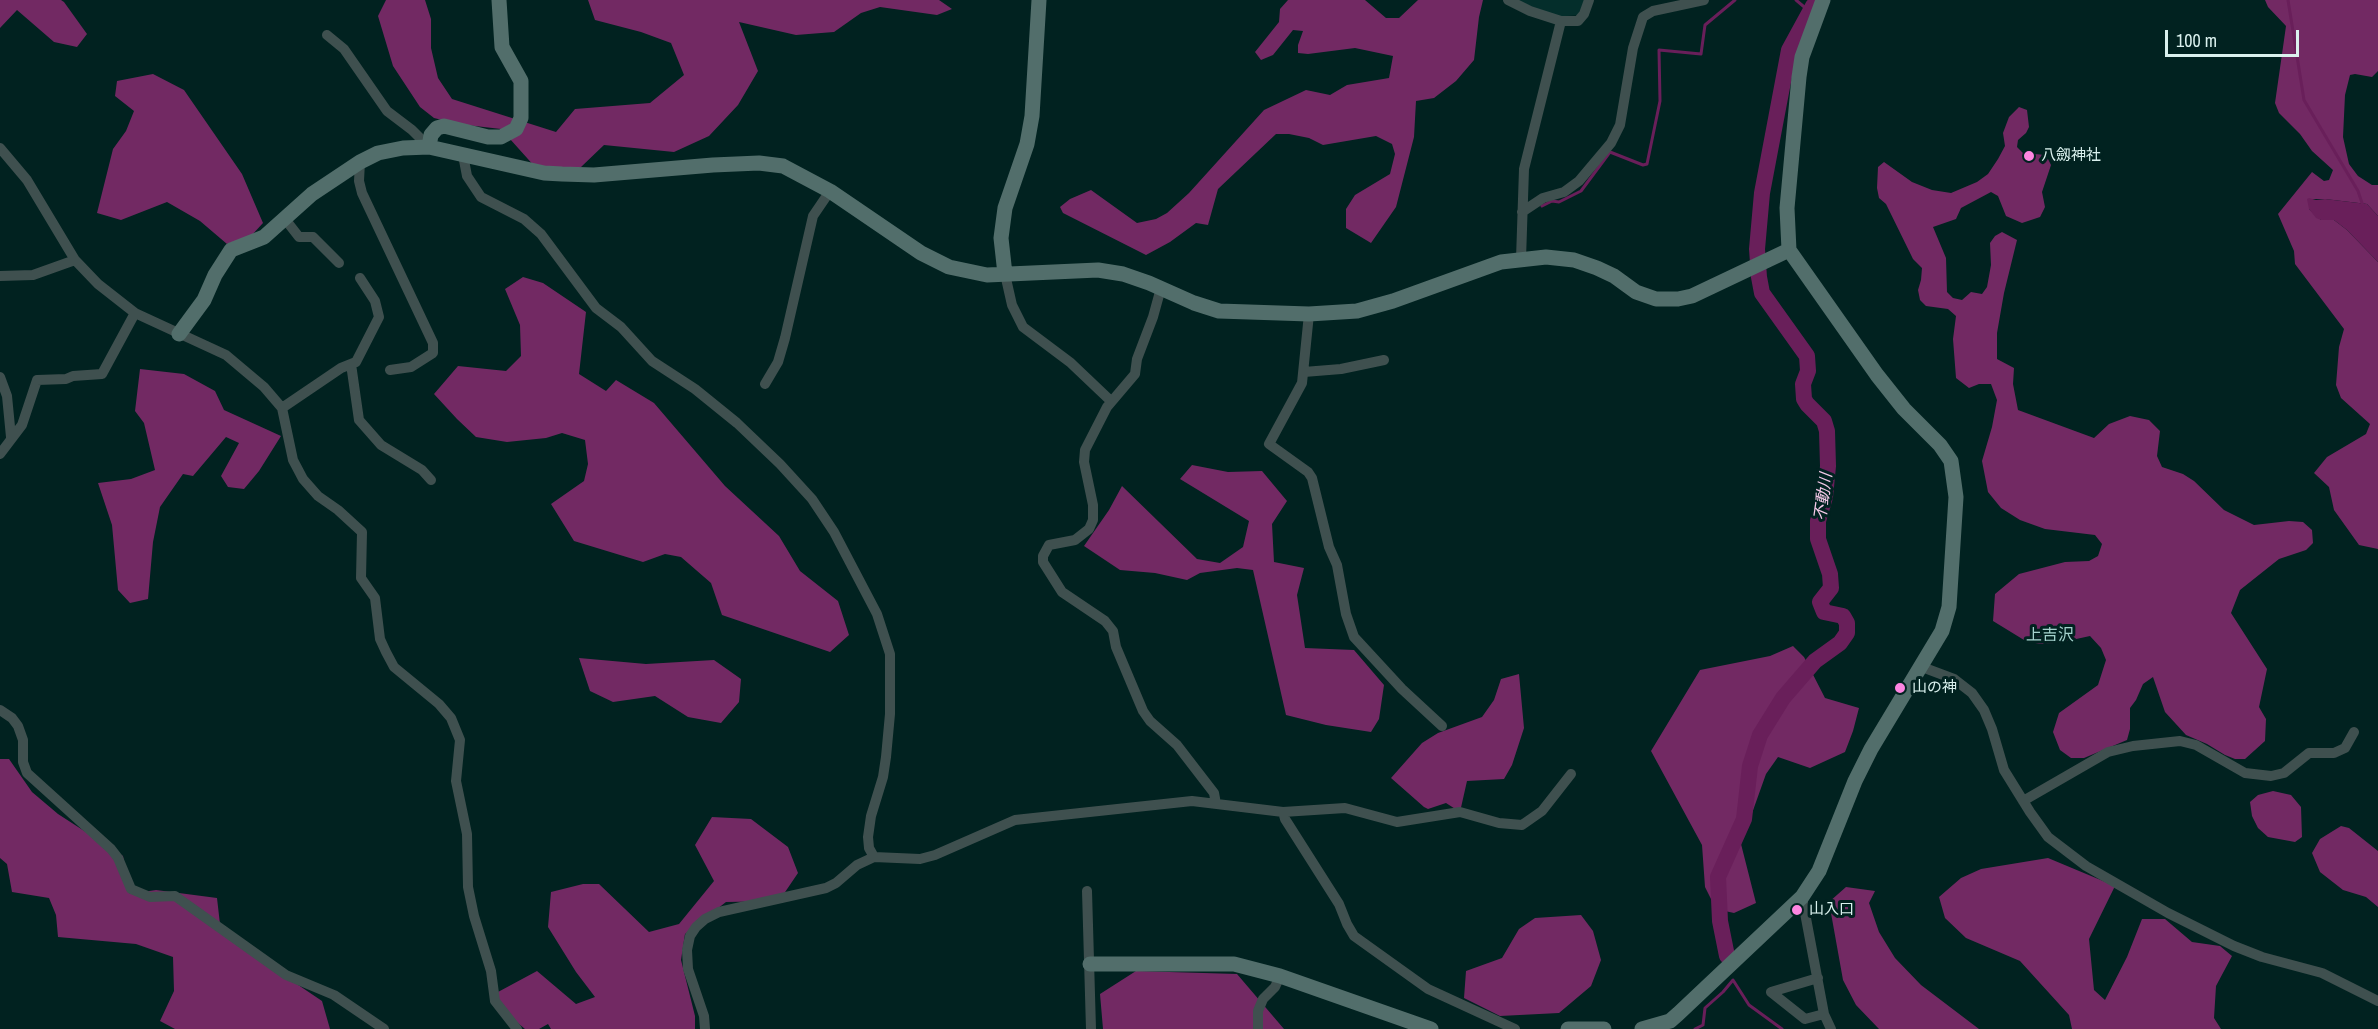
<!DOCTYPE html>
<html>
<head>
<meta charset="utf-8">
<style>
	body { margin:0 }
	#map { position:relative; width:2378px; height:1029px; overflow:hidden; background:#012220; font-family:"Archivo Narrow",sans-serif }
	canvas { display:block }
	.scale { position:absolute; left:2165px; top:30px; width:134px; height:27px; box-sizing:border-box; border:3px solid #daf1ee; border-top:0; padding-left:8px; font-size:18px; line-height:21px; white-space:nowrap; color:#daf1ee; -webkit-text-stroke:4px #012220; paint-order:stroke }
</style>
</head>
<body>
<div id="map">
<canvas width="2378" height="1029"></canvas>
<div class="scale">100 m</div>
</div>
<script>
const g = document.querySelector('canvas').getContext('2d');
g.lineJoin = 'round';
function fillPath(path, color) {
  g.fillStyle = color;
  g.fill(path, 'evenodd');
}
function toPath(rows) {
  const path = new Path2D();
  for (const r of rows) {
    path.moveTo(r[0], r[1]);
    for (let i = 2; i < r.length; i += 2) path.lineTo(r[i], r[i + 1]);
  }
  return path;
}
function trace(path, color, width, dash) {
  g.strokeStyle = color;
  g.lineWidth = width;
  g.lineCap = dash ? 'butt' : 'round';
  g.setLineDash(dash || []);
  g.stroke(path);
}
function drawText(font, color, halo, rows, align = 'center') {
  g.font = font + ' "Archivo Narrow","Noto Sans JP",sans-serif';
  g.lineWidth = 6;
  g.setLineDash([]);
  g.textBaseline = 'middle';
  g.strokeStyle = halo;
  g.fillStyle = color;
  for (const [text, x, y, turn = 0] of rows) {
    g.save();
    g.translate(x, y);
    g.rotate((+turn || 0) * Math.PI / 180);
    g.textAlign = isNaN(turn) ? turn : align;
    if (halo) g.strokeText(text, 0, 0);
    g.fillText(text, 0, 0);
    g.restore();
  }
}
const built = toPath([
	[1514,0,1587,0,1578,15,1555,17]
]);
const forest = toPath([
	[0,0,61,0,64,2,87,34,77,47,54,42,17,10,0,28],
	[386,0,425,0,431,19,431,48,438,78,452,99,556,132,575,109,650,103,684,75,671,43,641,32,595,20,588,0,939,0,952,9,937,15,880,7,861,13,834,32,796,35,739,22,758,71,738,105,709,136,674,152,604,145,581,167,536,168,501,129,458,124,434,118,420,107,393,66,378,16],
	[1288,0,1365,0,1386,18,1399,18,1418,0,1483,0,1479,17,1474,60,1456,81,1434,98,1416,101,1414,137,1396,207,1371,243,1346,228,1346,209,1355,195,1390,174,1395,154,1392,144,1376,136,1323,145,1309,138,1289,134,1276,134,1218,189,1208,225,1196,223,1170,242,1146,255,1063,213,1060,207,1070,199,1091,190,1137,223,1156,219,1167,213,1189,193,1264,110,1306,90,1330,95,1347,85,1389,78,1393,56,1355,48,1308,54,1298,53,1298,45,1303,31,1293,30,1273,55,1261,60,1255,52,1279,22,1280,9],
	[2265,0,2378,0,2378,71,2372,77,2355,74,2350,75,2345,95,2343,137,2349,164,2358,176,2372,185,2378,185,2378,216,2367,204,2325,199,2311,199,2309,209,2321,220,2334,220,2347,230,2378,262,2378,549,2359,545,2334,510,2329,487,2314,473,2327,457,2366,434,2370,424,2341,398,2336,385,2339,347,2344,329,2295,264,2294,251,2278,214,2312,172,2324,181,2329,180,2333,170,2312,151,2300,134,2279,113,2275,103,2286,26,2268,7],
	[153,74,184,90,242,174,263,223,251,236,227,244,200,221,167,202,121,220,97,213,113,149,126,131,134,111,115,96,117,81],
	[2019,107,2027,110,2029,127,2026,133,2018,140,2017,147,2023,153,2046,155,2051,165,2042,192,2045,207,2040,217,2022,223,2006,216,1998,196,1991,192,1961,208,1956,219,1933,227,1946,258,1947,292,1953,298,1962,300,1971,292,1982,294,1987,287,1991,265,1990,243,1995,236,2002,232,2017,240,2004,293,1997,333,1997,359,2014,368,2013,384,2018,410,2094,438,2109,424,2130,416,2149,420,2160,431,2157,456,2162,467,2183,474,2194,481,2224,510,2254,525,2289,521,2303,522,2312,530,2313,543,2306,550,2279,559,2240,590,2231,613,2267,669,2259,707,2266,719,2265,741,2245,759,2235,759,2225,755,2207,744,2186,735,2165,712,2153,677,2143,684,2136,700,2130,708,2130,729,2127,740,2084,758,2071,758,2060,750,2053,732,2059,713,2098,685,2106,660,2101,648,2090,636,2058,643,2039,644,2024,640,1993,621,1995,594,2019,574,2065,562,2089,561,2098,556,2102,544,2095,535,2045,529,2020,520,2001,508,1988,492,1982,461,1992,427,1997,400,1991,384,1979,384,1969,388,1956,378,1953,339,1956,316,1948,309,1926,306,1920,300,1918,290,1921,280,1922,268,1913,259,1886,204,1879,198,1877,188,1878,167,1884,162,1912,182,1932,190,1951,193,1977,182,1988,174,1998,159,2005,146,2003,133,2009,117],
	[523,277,543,283,586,312,579,374,606,391,616,380,654,403,725,486,779,536,800,571,838,601,849,635,830,652,722,615,711,583,681,557,665,554,643,562,574,541,551,504,584,481,588,464,585,440,562,433,546,438,507,442,476,437,457,419,434,394,458,366,506,371,521,356,520,325,505,289],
	[140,369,184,374,215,391,224,410,281,436,259,471,244,489,228,487,221,476,239,443,226,437,193,476,183,474,160,507,153,542,148,599,130,603,118,590,112,525,98,483,131,479,155,470,144,423,135,411],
	[1192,465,1228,472,1262,471,1287,501,1272,524,1274,562,1304,568,1297,595,1305,648,1354,650,1384,685,1379,719,1371,732,1326,725,1286,715,1253,570,1237,568,1200,573,1187,580,1155,573,1120,570,1084,546,1109,510,1122,486,1197,559,1220,563,1243,547,1249,521,1180,479],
	[1793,646,1804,657,1825,698,1859,708,1853,731,1845,752,1810,768,1778,757,1766,774,1741,844,1756,903,1734,913,1716,909,1705,887,1702,845,1651,751,1700,670,1770,656],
	[579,658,646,664,714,660,741,679,739,702,721,723,688,717,655,696,613,702,590,691],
	[1519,674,1524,728,1512,765,1504,779,1467,781,1460,812,1446,803,1428,809,1424,807,1391,778,1422,743,1438,733,1482,717,1494,700,1501,679],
	[0,759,9,759,32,792,58,814,123,856,130,894,156,890,217,898,221,933,322,1001,330,1029,175,1029,160,1021,174,991,173,957,136,944,58,937,56,915,49,898,12,892,7,864,0,858],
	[2273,791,2291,795,2301,807,2302,837,2295,842,2268,837,2258,828,2252,816,2250,802,2258,795],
	[712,817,751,819,788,847,798,873,779,901,726,902,685,934,681,960,695,1016,695,1029,551,1029,548,1024,539,1029,525,1029,500,1008,498,992,537,971,576,1004,595,997,576,972,548,927,551,892,583,884,599,884,649,932,679,924,714,881,695,845],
	[2341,826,2349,828,2378,851,2378,907,2366,897,2343,890,2320,872,2312,853,2320,839],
	[2048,858,2115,886,2089,939,2094,990,2105,1000,2127,957,2142,919,2165,919,2192,942,2220,946,2232,956,2216,986,2214,1018,2221,1029,2072,1029,2069,1015,2020,961,1966,938,1945,918,1939,897,1961,878,1981,869],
	[1846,887,1875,891,1869,903,1879,932,1895,958,1921,985,1979,1029,1879,1029,1856,1005,1843,980,1829,902],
	[1581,915,1593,931,1601,960,1591,986,1559,1013,1500,1016,1464,998,1466,971,1502,958,1519,929,1535,918],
	[1136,971,1237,974,1284,1029,1103,1029,1100,994]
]);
const water = toPath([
	[2309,198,2316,200,2325,199,2367,204,2378,216,2378,262,2347,230,2334,220,2321,220,2316,218,2309,209,2307,199]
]);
const stream = toPath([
	[1796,0,1809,11],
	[2288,0,2304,100,2358,191,2363,206],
	[1542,206,1552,201,1559,202,1581,191,1610,152,1643,165,1647,164,1660,101,1659,50,1701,54,1705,25,1735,0],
	[1695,1029,1703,1025,1705,1008,1723,992,1733,980,1749,1005,1782,1029]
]);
const river = toPath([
	[1727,956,1720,921,1718,877,1744,819,1750,766,1760,735,1783,698,1815,661,1840,643,1847,633,1847,623,1843,616,1824,612,1820,602,1831,588,1830,574,1818,539,1818,521,1825,497,1828,466,1827,431,1824,421,1807,404,1804,399,1803,384,1808,371,1807,356,1762,293,1759,277,1757,249,1762,193,1789,50,1813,6]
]);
const street = toPath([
	[1508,0,1530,11,1561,21,1578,21,1584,14,1589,0],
	[327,35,344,49,387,111,412,130,429,147],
	[0,148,27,180,75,260,98,284,135,313,226,355,264,387,282,408,293,460,303,479,318,496,338,510,362,532,361,578,375,598,380,639,386,652,394,667,439,704,451,718,460,740,456,781,467,834,468,887,474,916,491,971,495,1001,517,1029],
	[463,155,467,176,481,197,524,219,541,234,596,308,621,327,652,361,695,389,737,423,780,464,812,499,834,532,877,614,890,654,890,714,886,757,883,777,871,816,868,837,869,848,874,857],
	[360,162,359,181,362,193,433,343,433,353,411,367,390,370],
	[1522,212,1543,198,1564,192,1579,181,1611,143,1620,125,1633,48,1643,17,1653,11,1704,0],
	[285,219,299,237,313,237,339,263],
	[1521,259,1524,169,1561,21],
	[1005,274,1012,305,1023,327,1071,363,1111,401],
	[0,276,33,275,75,260],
	[1161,288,1153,317,1137,359,1135,374,1107,407,1085,450,1084,462,1093,505,1093,520,1089,529,1075,540,1049,545,1043,556,1043,562,1062,592,1105,621,1113,631,1116,647,1143,711,1150,721,1177,745,1214,793,1216,804],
	[1309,314,1302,383,1269,444,1308,472,1312,478,1329,547,1337,565,1346,614,1354,637,1402,689,1442,726],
	[351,364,359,420,381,445,422,470,431,480],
	[1304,372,1341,369,1384,360],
	[0,377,7,396,11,437],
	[765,384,778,362,785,338,813,216,830,191],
	[282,408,341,368,356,362,379,317,375,301,360,278],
	[0,454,22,425,37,380,66,379,73,376,102,374,135,313],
	[1922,667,1954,679,1972,693,1984,710,1992,729,2004,770,2030,812,2048,837,2086,866,2168,913,2234,946,2262,957,2322,973,2378,1001],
	[0,710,12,718,18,726,23,740,23,762,27,773,111,849,118,858,131,889,150,897,175,896,286,975,334,995,384,1029],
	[2023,801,2108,752,2133,746,2180,741,2196,745,2245,773,2271,776,2284,773,2309,753,2334,753,2345,748,2354,732],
	[1283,812,1285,819,1339,904,1347,924,1354,936,1428,989,1515,1029],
	[1087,891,1091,1029],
	[1802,897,1824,1014,1831,1029],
	[1818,978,1771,992,1805,1019,1824,1014],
	[705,1029,704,1016,688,969,687,950,690,936,696,927,705,919,719,912,826,888,836,883,857,865,874,857,920,859,935,855,1015,820,1192,801,1283,812,1345,808,1397,822,1460,812,1499,823,1522,825,1542,811,1571,774],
	[1258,1029,1258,1011,1263,999,1275,987,1280,976]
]);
const secondary = toPath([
	[429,147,431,135,437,128,444,126,488,137,501,137,516,129,521,118,521,81,502,47,499,0],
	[1005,274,1001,238,1005,208,1027,144,1032,116,1039,0],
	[179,334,204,300,215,275,231,250,264,237,312,194,360,162,378,153,403,148,429,147,544,173,562,174,594,175,713,165,759,163,783,166,830,191,921,253,949,267,987,275,1098,270,1123,274,1149,283,1194,303,1219,311,1309,314,1357,311,1393,301,1501,262,1546,257,1574,260,1597,268,1614,276,1636,292,1656,299,1678,299,1692,296,1789,250],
	[1090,964,1234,964,1280,976,1431,1029],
	[1568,1029,1604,1029],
	[1642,1029,1670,1021,1678,1014,1802,897,1819,871,1855,781,1871,749,1942,631,1949,607,1956,497,1951,461,1940,445,1904,409,1877,375,1789,250,1787,208,1799,77,1802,57,1823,0]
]);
const markers = [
	[2029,156,6,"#fd86e1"],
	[1900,688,6,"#fd86e1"],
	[1797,910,6,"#fd86e1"]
];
const poiNames = [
	["八劔神社",2041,156],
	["山の神",1912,688],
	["山入口",1809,910]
];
const waterNames = [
	["不動川",1824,497,-82]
];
const neighbourhoodNames = [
	["上吉沢",2050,636]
];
fillPath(built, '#042e2b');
fillPath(forest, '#722963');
fillPath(water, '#691f5a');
trace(stream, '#691f5a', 3);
trace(river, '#691f5a', 16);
trace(street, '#3f504f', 10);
trace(secondary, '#526e6b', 15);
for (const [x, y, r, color] of markers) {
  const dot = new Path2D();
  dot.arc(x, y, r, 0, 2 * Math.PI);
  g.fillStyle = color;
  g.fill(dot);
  trace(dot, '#012220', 2);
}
drawText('15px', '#daf1ee', '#012220', poiNames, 'left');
drawText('italic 16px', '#f5cae9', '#012220', waterNames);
drawText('16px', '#a3d1cc', '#012220', neighbourhoodNames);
</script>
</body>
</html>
